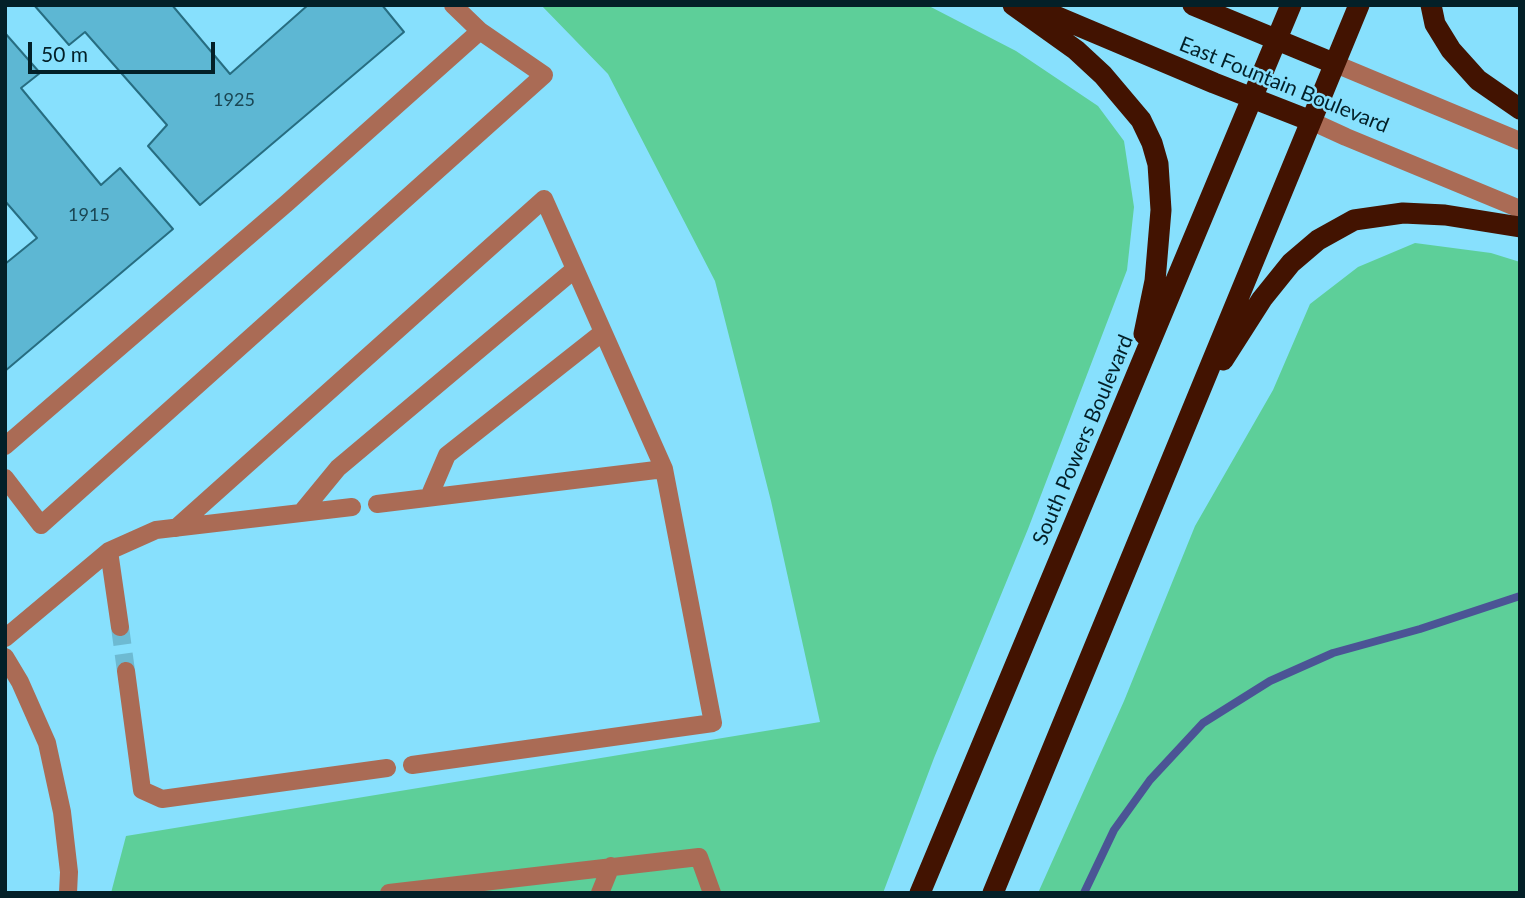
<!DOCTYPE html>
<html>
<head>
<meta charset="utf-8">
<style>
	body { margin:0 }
	#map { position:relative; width:1525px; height:898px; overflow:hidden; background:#87e0fd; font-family:Lato,sans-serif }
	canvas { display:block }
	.frame { position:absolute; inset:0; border:7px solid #032028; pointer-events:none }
	.scale { position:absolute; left:28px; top:42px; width:187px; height:32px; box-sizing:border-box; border:4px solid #032028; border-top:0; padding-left:9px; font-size:21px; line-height:24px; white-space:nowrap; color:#032028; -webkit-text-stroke:5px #87e0fd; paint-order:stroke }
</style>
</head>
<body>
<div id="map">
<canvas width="1525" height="898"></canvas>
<div class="frame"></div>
<div class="scale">50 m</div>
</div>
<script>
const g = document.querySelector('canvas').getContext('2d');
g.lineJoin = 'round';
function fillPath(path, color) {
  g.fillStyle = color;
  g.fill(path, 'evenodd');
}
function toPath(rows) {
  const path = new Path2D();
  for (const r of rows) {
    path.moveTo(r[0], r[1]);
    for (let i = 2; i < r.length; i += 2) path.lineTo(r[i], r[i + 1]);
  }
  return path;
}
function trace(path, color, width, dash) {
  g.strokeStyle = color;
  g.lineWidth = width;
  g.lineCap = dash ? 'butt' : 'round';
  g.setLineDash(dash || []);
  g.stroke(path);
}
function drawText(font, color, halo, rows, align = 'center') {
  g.font = font + ' Lato,sans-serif';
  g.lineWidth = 5;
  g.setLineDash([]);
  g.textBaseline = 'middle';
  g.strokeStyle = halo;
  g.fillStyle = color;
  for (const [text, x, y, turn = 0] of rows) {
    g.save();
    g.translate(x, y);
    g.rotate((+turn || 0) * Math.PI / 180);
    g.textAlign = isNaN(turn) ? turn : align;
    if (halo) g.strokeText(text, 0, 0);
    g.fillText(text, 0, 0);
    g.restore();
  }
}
const green = toPath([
	[541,5,927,5,1016,51,1098,106,1124,141,1134,207,1127,270,1028,529,934,758,883,893,111,893,126,836,820,722,771,501,715,281,608,74],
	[1415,243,1491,253,1520,262,1520,893,1038,893,1124,701,1195,526,1273,390,1310,304,1358,267]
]);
const stream = toPath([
	[1084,893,1114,830,1150,780,1203,723,1270,681,1333,653,1420,629,1520,596]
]);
const building = toPath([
	[34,5,172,5,230,74,308,5,382,5,404,32,200,205,148,146,167,125,85,32,69,45,34,5],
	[5,33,40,73,21,88,101,185,120,168,173,229,5,371,5,264,37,238,5,201,5,33]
]);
const minorTunnel = toPath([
	[120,627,126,671]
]);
const minor = toPath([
	[1333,63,1520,141],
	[1311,121,1346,137,1520,209],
	[5,446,287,203,480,31],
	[5,478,41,525,544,75,480,31,453,5],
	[429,497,447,455,603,332],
	[377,504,664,469,713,723,412,765],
	[301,513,338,468,575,269],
	[176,528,544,199,664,469],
	[109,551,120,627],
	[5,638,109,551,156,530,352,507],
	[5,657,20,682,47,743,62,812,69,872,68,893],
	[126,671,142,790,162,799,387,768],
	[389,893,699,857,712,893],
	[600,893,611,866]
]);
const highway = toPath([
	[1013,5,1076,50,1103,75,1141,120,1152,143,1158,164,1161,210,1155,281,1144,334],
	[1193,5,1333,63],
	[1431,5,1435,24,1451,50,1478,80,1520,109],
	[1034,7,1214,83,1311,121],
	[1223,360,1262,299,1291,263,1318,240,1354,220,1403,213,1445,215,1520,227],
	[920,893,1291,5],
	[993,893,1359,5]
]);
const numberNames = [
	["1925",234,100],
	["1915",89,215]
];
const streetNames = [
	["East Fountain Boulevard",1284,85,22],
	["South Powers Boulevard",1083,440,-67]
];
fillPath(green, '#5dcf99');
trace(stream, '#4b5495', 8);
fillPath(building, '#5db7d3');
trace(building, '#276d81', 2);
trace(minorTunnel, '#6dbad2', 18, [18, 9]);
trace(minor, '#aa6b55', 18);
trace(highway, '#421301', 21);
drawText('18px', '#1a4653', null, numberNames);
drawText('21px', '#032028', '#87e0fd', streetNames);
</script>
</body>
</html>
